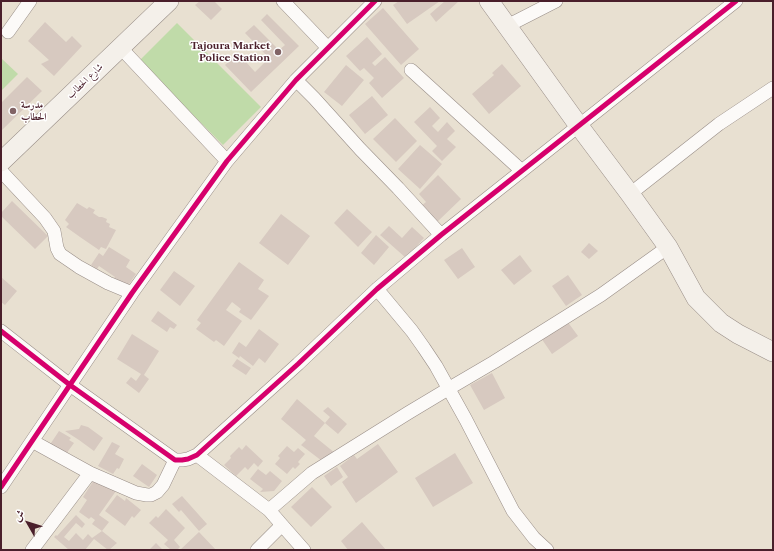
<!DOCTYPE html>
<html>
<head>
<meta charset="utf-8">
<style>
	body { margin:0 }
	#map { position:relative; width:774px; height:551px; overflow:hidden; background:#e8e0d1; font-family:"Libre Caslon Text",Amiri,serif }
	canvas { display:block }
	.frame { position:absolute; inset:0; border:2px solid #4a1f2b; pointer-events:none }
	.north { position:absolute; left:8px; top:503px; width:40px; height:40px; -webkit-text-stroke:3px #fff; paint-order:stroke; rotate:309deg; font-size:11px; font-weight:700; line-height:16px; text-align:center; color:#4a1f2b }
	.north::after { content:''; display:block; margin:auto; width:14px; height:18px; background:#4a1f2b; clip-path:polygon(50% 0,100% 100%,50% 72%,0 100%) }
</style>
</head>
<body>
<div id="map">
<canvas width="774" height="551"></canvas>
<div class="frame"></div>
<div class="north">ش</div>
</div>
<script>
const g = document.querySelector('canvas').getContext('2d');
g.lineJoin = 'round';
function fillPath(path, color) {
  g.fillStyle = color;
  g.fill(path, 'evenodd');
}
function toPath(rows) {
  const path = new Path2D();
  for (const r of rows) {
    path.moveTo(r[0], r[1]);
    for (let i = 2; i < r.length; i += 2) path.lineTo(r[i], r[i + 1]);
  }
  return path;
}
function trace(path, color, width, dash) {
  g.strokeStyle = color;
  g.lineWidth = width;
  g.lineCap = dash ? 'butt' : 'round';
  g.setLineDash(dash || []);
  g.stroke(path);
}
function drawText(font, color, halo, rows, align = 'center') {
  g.font = font + ' "Libre Caslon Text",Amiri,serif';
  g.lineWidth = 3;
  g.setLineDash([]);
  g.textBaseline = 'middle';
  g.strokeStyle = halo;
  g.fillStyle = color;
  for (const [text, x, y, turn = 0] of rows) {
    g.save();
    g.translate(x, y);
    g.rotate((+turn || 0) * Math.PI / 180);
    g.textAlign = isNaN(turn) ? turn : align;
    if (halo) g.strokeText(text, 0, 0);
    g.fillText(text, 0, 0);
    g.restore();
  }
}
const green = toPath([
	[177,23,261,107,223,145,139,61],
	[1,58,18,74,1,91]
]);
const building = toPath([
	[200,1,214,1,222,9,211,20,195,5],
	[399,1,440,1,407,24,393,5],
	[445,1,459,1,436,22,430,14],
	[383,8,419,49,401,65,365,24],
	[267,14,299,46,251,92,225,65,238,53,255,72,269,58,245,33,254,25,279,50,285,45,261,20],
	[45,22,66,42,72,36,82,46,54,76,41,64,49,60,28,41],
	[367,37,382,54,372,63,375,66,385,57,404,78,382,98,369,83,374,78,364,68,360,71,346,56],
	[502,64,521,86,489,114,472,94,494,75,492,73],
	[346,65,364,80,342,106,324,92],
	[27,77,42,91,1,131,1,103],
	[372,96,388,115,365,134,349,115],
	[430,107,440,118,432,126,438,132,447,122,455,131,447,139,456,147,442,161,432,151,437,146,414,122],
	[395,118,417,141,396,162,373,139],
	[420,145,442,164,420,189,398,169],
	[438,175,461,199,436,223,420,207,426,202,419,194],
	[12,201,48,236,35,249,1,216,1,213],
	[77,203,87,209,89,207,95,210,93,213,99,217,102,217,107,219,106,222,110,224,109,227,116,230,106,249,101,247,99,250,80,237,66,227,69,224,65,220],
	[347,209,372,232,358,247,334,223],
	[281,214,310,236,288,265,259,243],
	[389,226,402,238,412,227,424,238,406,258,380,235],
	[376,235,389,247,374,265,361,253],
	[589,243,598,251,589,259,581,252],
	[109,247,130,260,126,267,136,274,127,287,113,279,115,277,99,266,97,269,91,265,99,253,103,256],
	[462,248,475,267,458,279,444,260],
	[520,255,532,271,514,285,501,270],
	[239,262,264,280,258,289,269,296,251,320,239,312,241,309,232,302,226,310,242,321,224,346,216,340,214,342,196,329,201,323,197,320],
	[174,271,195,286,180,306,160,290],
	[568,275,582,295,566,306,552,286],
	[1,277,17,291,5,305,1,302],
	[158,311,177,325,174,329,170,327,167,332,151,321],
	[567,321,578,336,552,354,541,338],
	[259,329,279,344,265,363,259,358,253,366,240,356,239,358,232,353,239,342,246,347],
	[132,334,159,351,144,375,149,379,139,393,126,383,131,377,136,381,141,374,117,359],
	[237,359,251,368,246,375,232,366],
	[492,373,505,398,484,410,470,385],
	[297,399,325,423,314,436,335,453,322,461,301,445,306,440,281,419],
	[328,407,347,424,338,434,325,423,330,417,323,411],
	[81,425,88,427,103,438,94,451,79,440,65,431,79,429],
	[59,431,71,438,69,440,74,443,66,454,49,446],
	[112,442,120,446,115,454,124,459,119,469,117,468,113,474,98,466],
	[378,444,398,472,356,503,342,482,348,477,340,466,354,455,357,459],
	[246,445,263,461,258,467,254,463,248,470,245,467,236,476,224,465,231,458,230,456,239,447,242,450],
	[287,446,294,452,298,448,305,454,298,462,300,464,295,469,293,467,287,474,275,464,280,458,278,456],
	[455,453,473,483,433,507,415,478],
	[142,464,157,475,149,487,133,476],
	[337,467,343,477,331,486,324,476],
	[258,469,266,475,270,471,282,481,274,491,260,492,263,489,250,479],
	[94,480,116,491,99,515,109,522,102,531,92,524,95,520,91,517,89,519,79,512,87,500,83,497],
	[312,487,332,507,311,527,291,507],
	[117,495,125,501,126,498,141,510,134,518,132,516,125,526,105,511],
	[182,496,207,524,199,531,181,510,179,512,172,504],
	[166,509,185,528,174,540,180,547,177,550,171,550,164,544,168,540,149,523,156,516,158,518],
	[76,515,85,524,82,528,76,523,64,537,69,541,76,533,83,540,88,534,92,538,102,531,117,543,109,550,108,550,94,539,85,550,69,550,54,537,56,535,57,536],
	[362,522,386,550,348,550,341,541],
	[199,532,216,550,180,550],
	[156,543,163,550,149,550]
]);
const street = toPath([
	[283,1,328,48],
	[507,26,556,1],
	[8,32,30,1],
	[120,47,227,161],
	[411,70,522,171],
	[296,80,314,98,360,149,398,188,441,235],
	[1,171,45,218,54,231,57,248,60,254,79,267,108,283,132,293],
	[630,194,719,124,773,88],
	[377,289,412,331,424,348,436,366,466,420,513,511,534,538,547,550],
	[1,331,70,385,175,460,182,460,188,459,197,455,298,364,377,289,441,235,736,1],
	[32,441,90,473,136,493,147,495,151,495,157,492,163,485,175,460],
	[197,455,269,510,282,525,304,550],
	[1,487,132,293,227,161,296,80,375,1],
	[269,510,312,473,408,413,448,389,494,362,601,295,668,247],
	[32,550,90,473],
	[257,550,282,525]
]);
const secondary = toPath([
	[489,1,579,126,630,194,668,247,696,298,721,323,738,334,773,352],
	[1,162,169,1]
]);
const cycleway = toPath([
	[1,331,70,385,175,460,182,460,188,459,197,455,298,364,377,289,441,235,736,1],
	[1,487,132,293,227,161,296,80,375,1]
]);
const markers = [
	[278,52,4,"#816365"],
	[13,111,4,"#816365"]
];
const poiNames = [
	["Tajoura Market",270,46],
	["Police Station",270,58],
	["مدرسة",21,105,"left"],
	["الحطاب",21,117,"left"]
];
const streetNames = [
	["شارع الحطاب",85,81,-44]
];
fillPath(green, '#c0dba9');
fillPath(building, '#d7c9c0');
trace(street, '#988d87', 14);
trace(secondary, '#988d87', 20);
trace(street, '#fcfaf8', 13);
trace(secondary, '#f4f0ea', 19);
trace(cycleway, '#d6006c', 5);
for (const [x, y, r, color] of markers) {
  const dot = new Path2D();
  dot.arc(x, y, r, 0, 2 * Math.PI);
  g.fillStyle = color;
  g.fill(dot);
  trace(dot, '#fff', 1.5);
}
drawText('bold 10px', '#4a1f2b', '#fff', poiNames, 'right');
drawText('10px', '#4a1f2b', '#fff', streetNames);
</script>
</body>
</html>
